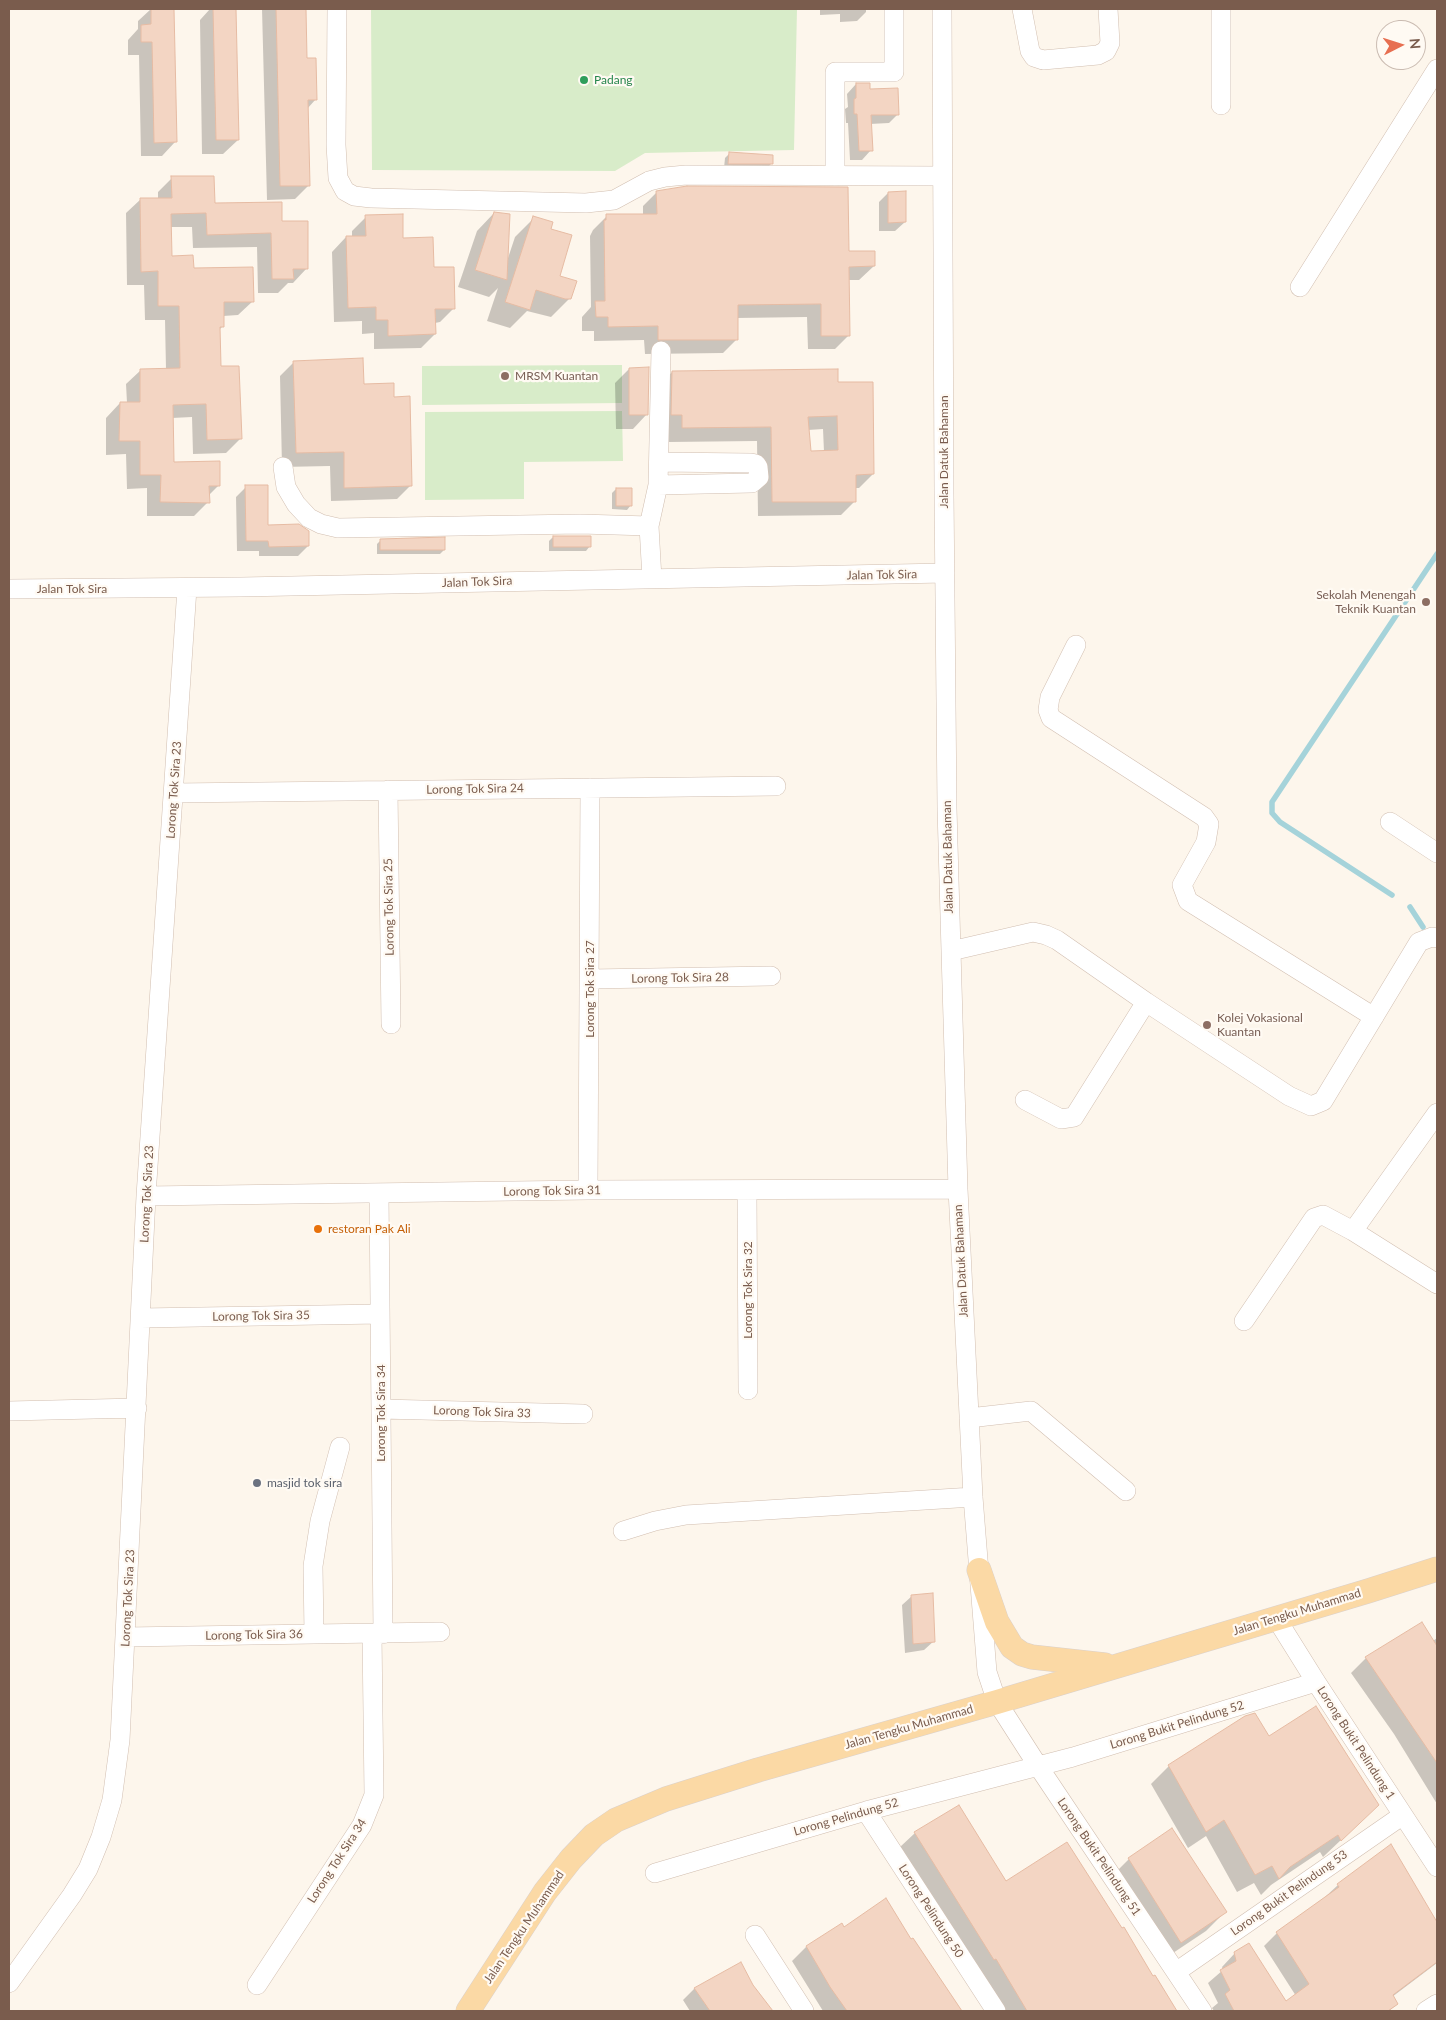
<!DOCTYPE html>
<html>
<head>
<meta charset="utf-8">
<style>
	body { margin:0 }
	#map { position:relative; width:1446px; height:2020px; overflow:hidden; background:#fdf6ec; font-family:Lato,sans-serif }
	canvas { display:block }
	.frame { position:absolute; inset:0; border:10px solid #7a5c4d; pointer-events:none }
	.north { position:absolute; left:1376px; top:20px; width:50px; height:50px; box-sizing:border-box; background:#fffaf3; border:1px solid #cabbb1; border-radius:50%; rotate:85deg; font-size:14px; font-weight:700; line-height:20px; text-align:center; color:#7a5c4d }
	.north::after { content:''; display:block; margin:auto; width:18px; height:22px; background:#e76f51; clip-path:polygon(50% 0,100% 100%,50% 72%,0 100%) }
</style>
</head>
<body>
<div id="map">
<canvas width="1446" height="2020"></canvas>
<div class="frame"></div>
<div class="north">N</div>
</div>
<script>
const g = document.querySelector('canvas').getContext('2d');
g.lineJoin = 'round';
function fillPath(path, color) {
  g.fillStyle = color;
  g.fill(path, 'evenodd');
}
function toPath(rows) {
  const path = new Path2D();
  for (const r of rows) {
    path.moveTo(r[0], r[1]);
    for (let i = 2; i < r.length; i += 2) path.lineTo(r[i], r[i + 1]);
  }
  return path;
}
function trace(path, color, width, dash) {
  g.strokeStyle = color;
  g.lineWidth = width;
  g.lineCap = dash ? 'butt' : 'round';
  g.setLineDash(dash || []);
  g.stroke(path);
}
function drawText(font, color, halo, rows, align = 'center') {
  g.font = font + ' Lato,sans-serif';
  g.lineWidth = 4.5;
  g.setLineDash([]);
  g.textBaseline = 'middle';
  g.strokeStyle = halo;
  g.fillStyle = color;
  for (const [text, x, y, turn = 0] of rows) {
    g.save();
    g.translate(x, y);
    g.rotate((+turn || 0) * Math.PI / 180);
    g.textAlign = isNaN(turn) ? turn : align;
    if (halo) g.strokeText(text, 0, 0);
    g.fillText(text, 0, 0);
    g.restore();
  }
}
const green = toPath([
	[371,9,797,9,794,150,645,153,615,171,372,170],
	[622,365,622,403,422,405,422,366],
	[622,411,623,461,524,462,524,499,425,500,425,412]
]);
const shadow = toPath([
	[151,9,172,9,175,142,162,156,141,156,139,55,128,55,128,40,138,29,138,21],
	[210,9,235,9,238,140,223,154,202,154,200,20],
	[262,9,305,9,306,60,316,99,307,109,309,185,295,199,267,200],
	[820,9,866,9,866,12,857,21,840,22,840,14,820,15],
	[856,84,869,91,898,114,889,123,870,124,871,150,862,160,850,160,848,123,846,123,845,109,848,107,847,94],
	[729,154,771,164,767,168,724,168,725,158],
	[172,178,213,204,281,223,307,268,293,283,288,283,278,293,258,293,257,247,193,248,192,227,170,227,171,257,253,301,238,315,223,316,223,326,219,330,220,368,240,439,226,453,193,454,192,417,172,418,173,464,219,485,208,496,208,502,194,516,147,516,147,488,127,489,126,454,106,455,106,418,120,403,127,403,126,384,141,370,166,370,165,320,145,320,144,285,127,285,126,213,141,199,158,199,158,192],
	[657,192,848,252,874,266,859,280,848,280,849,335,835,349,808,349,807,317,737,318,737,339,723,353,645,354,644,340,594,341,594,331,582,331,582,317,591,307,590,236,593,230,607,216,643,215,643,206],
	[888,193,905,222,895,231,879,231,879,202],
	[494,213,508,258,515,237,534,218,549,229,558,277,570,298,551,317,527,311,510,328,487,321,498,288,489,297,458,287,477,231],
	[366,217,402,239,433,269,454,308,440,322,435,323,435,334,421,348,374,349,374,333,362,334,362,321,334,322,332,252,346,237,352,237,352,231],
	[294,362,363,385,393,398,411,485,397,499,331,501,330,466,282,467,280,376],
	[629,369,647,414,633,429,616,429,615,383],
	[672,372,837,383,873,474,859,488,855,488,855,501,841,515,758,516,757,441,669,442,669,428,658,387],
	[823,429,824,452,809,453,808,430],
	[246,487,267,526,308,546,298,556,259,556,259,551,237,551,236,497],
	[616,489,631,505,627,510,612,509,612,493],
	[553,537,590,546,586,551,549,551,549,541],
	[381,540,444,550,440,554,377,554,377,544],
	[912,1596,934,1641,924,1650,905,1653,902,1605],
	[1437,1638,1437,1804,1394,1734,1351,1673,1366,1658,1433,1641],
	[1169,1766,1360,1822,1323,1857,1320,1852,1271,1885,1261,1895,1254,1883,1237,1892,1206,1836,1188,1848,1151,1784],
	[959,1807,1006,1883,1152,1978,1155,1976,1176,2011,1005,2011,900,1847,915,1833],
	[1172,1830,1225,1912,1206,1931,1161,1961,1110,1878,1129,1859],
	[1391,1846,1437,1924,1437,1963,1392,1997,1397,2004,1389,2011,1214,2011,1212,2008,1218,2003,1208,1983,1223,1970,1222,1967,1235,1953,1285,2003,1296,1996,1264,1946,1277,1933,1325,1897,1338,1885],
	[842,1925,844,1929,911,1941,960,2011,823,2011,792,1961,806,1947],
	[752,1986,772,2011,690,2011,683,2000,694,1989]
]);
const stream = toPath([
	[1392,895,1280,822,1272,813,1272,802,1437,554],
	[1410,907,1423,927]
]);
const building = toPath([
	[151,9,174,9,177,142,154,143,152,42,141,42,141,25,151,24,151,9],
	[213,9,236,9,239,140,216,140,213,9],
	[276,9,306,9,307,58,316,58,317,100,308,100,310,186,280,186,276,9],
	[856,83,870,83,870,89,898,88,899,115,871,115,873,151,859,151,857,114,854,114,854,99,856,98,856,83],
	[729,152,773,155,773,164,728,164,729,152],
	[171,176,214,176,215,203,282,202,282,221,308,221,308,269,293,269,294,279,272,279,271,233,207,235,206,213,171,214,172,256,193,255,194,268,253,267,254,302,224,302,224,327,220,327,221,366,239,366,242,439,207,440,206,404,173,405,174,462,220,461,220,486,209,486,210,503,160,502,161,475,140,475,140,441,119,441,120,402,140,402,140,369,180,368,179,306,158,306,158,271,141,272,140,198,172,198,171,176],
	[687,186,848,187,849,251,875,251,875,266,849,267,850,336,821,336,821,304,738,305,738,340,658,340,658,326,608,327,608,317,596,317,595,301,605,301,604,220,606,220,606,214,657,214,656,191,687,186],
	[906,191,906,222,888,223,888,192,906,191],
	[494,212,510,214,507,280,475,270,494,212],
	[403,214,403,238,433,237,434,267,454,267,455,309,435,309,436,334,388,336,388,320,376,320,376,307,348,308,346,236,366,236,365,215,403,214],
	[533,216,553,222,551,229,572,235,560,276,577,281,571,299,565,299,536,290,530,310,505,302,533,216],
	[363,358,364,384,394,383,394,397,410,396,412,486,344,488,344,452,296,453,293,361,363,358],
	[649,367,648,415,629,415,629,368,649,367],
	[838,369,838,382,873,382,874,474,856,475,856,502,772,502,771,427,682,428,682,415,671,415,672,371,838,369],
	[837,416,838,450,811,451,808,417,837,416],
	[245,485,268,485,268,525,299,524,309,531,309,546,269,547,268,541,246,541,245,485],
	[616,488,632,488,632,506,616,506,616,488],
	[553,536,591,536,591,547,553,547,553,536],
	[445,537,445,550,380,550,380,539,445,537],
	[933,1593,935,1642,913,1644,911,1595,933,1593],
	[1422,1622,1437,1646,1437,1763,1365,1657,1422,1622],
	[1316,1706,1379,1805,1341,1841,1338,1835,1290,1867,1279,1879,1272,1866,1255,1875,1224,1820,1206,1832,1168,1765,1245,1716,1255,1713,1269,1736,1316,1706],
	[959,1805,1006,1881,1067,1842,1122,1928,1124,1927,1153,1976,1155,1975,1177,2011,1027,2011,996,1959,994,1960,914,1832,959,1805],
	[1172,1828,1227,1912,1181,1943,1128,1858,1172,1828],
	[1391,1844,1437,1922,1437,1962,1393,1995,1398,2004,1388,2011,1234,2011,1225,1994,1230,1990,1220,1970,1236,1961,1234,1952,1249,1943,1286,2001,1309,1984,1276,1932,1339,1887,1337,1884,1391,1844],
	[886,1898,911,1939,913,1938,962,2011,847,2011,830,1987,806,1946,842,1923,844,1927,886,1898],
	[741,1962,753,1985,773,2011,710,2011,694,1988,741,1962]
]);
const minor = toPath([
	[337,9,336,145,338,178,345,191,354,196,371,198,586,203,614,200,649,181,665,177,686,175,942,176],
	[942,9,944,494,947,808,951,951,958,1189,973,1497,987,1672,997,1702,1038,1766,1202,2011],
	[1022,9,1030,51,1034,57,1043,60,1098,55,1106,51,1110,43,1108,9],
	[1221,105,1221,9],
	[835,176,835,72,894,72,894,9],
	[1300,287,1437,69],
	[283,467,286,487,296,504,309,518,321,524,338,528,580,524,649,526],
	[658,485,752,483,759,477,758,467,756,464,751,463,659,462],
	[652,579,649,526,658,485,661,351],
	[9,589,241,587,945,573],
	[1076,645,1050,697,1048,710,1051,718,1204,817,1209,824,1206,842,1182,885,1188,901,1374,1017],
	[388,790,391,1024],
	[174,793,776,786],
	[1390,822,1437,853],
	[951,951,1033,932,1046,935,1057,940,1146,1002,1289,1096,1311,1106,1323,1101,1419,942,1432,937,1437,938],
	[590,979,771,976],
	[1025,1100,1061,1119,1074,1117,1146,1002],
	[588,1190,590,788],
	[747,1190,748,1390],
	[379,1193,383,1634],
	[146,1196,588,1190,958,1189],
	[1353,1231,1437,1113],
	[141,1318,380,1314],
	[1244,1321,1314,1218,1323,1215,1353,1231,1437,1284],
	[381,1409,583,1414],
	[9,1411,137,1408],
	[969,1418,1031,1411,1126,1491],
	[623,1531,655,1521,686,1515,973,1497],
	[1276,1618,1316,1682,1437,1867],
	[314,1634,313,1566,320,1521,340,1447],
	[126,1637,440,1632],
	[866,1811,996,2011],
	[655,1873,866,1811,1073,1757,1316,1682],
	[755,1935,804,2011],
	[1176,1972,1403,1815],
	[9,1983,72,1895,88,1869,101,1837,112,1800,120,1740,146,1196,187,588],
	[257,1985,362,1825,374,1795,372,1634],
	[1426,2011,1437,2004]
]);
const major = toPath([
	[979,1570,997,1622,1012,1647,1022,1654,1032,1657,1105,1665],
	[468,2011,545,1892,571,1859,594,1835,616,1820,666,1799,758,1770,997,1702,1368,1591,1437,1569]
]);
const markers = [
	[584,80,5,"#2e9e5b"],
	[505,376,5,"#8d6e63"],
	[1426,602,5,"#8d6e63"],
	[1207,1025,5,"#8d6e63"],
	[318,1229,5,"#e8710a"],
	[257,1483,5,"#6b7280"]
];
const leisureNames = [
	["Padang",594,80]
];
const educationNames = [
	["MRSM Kuantan",515,376],
	["Sekolah Menengah",1416,595,"right"],
	["Teknik Kuantan",1416,609,"right"],
	["Kolej Vokasional",1217,1018],
	["Kuantan",1217,1032]
];
const streetNames = [
	["Jalan Datuk Bahaman",944,452,-90],
	["Jalan Tok Sira",882,575,-1],
	["Jalan Tok Sira",477,582,-2],
	["Jalan Tok Sira",72,589],
	["Lorong Tok Sira 24",475,789,-1],
	["Lorong Tok Sira 23",174,790,-86],
	["Jalan Datuk Bahaman",948,857,-91],
	["Lorong Tok Sira 25",389,907,-91],
	["Lorong Tok Sira 28",680,978,-1],
	["Lorong Tok Sira 27",590,989,-90],
	["Lorong Tok Sira 31",552,1191,-1],
	["Lorong Tok Sira 23",147,1194,-87],
	["Jalan Datuk Bahaman",961,1261,-93],
	["Lorong Tok Sira 32",748,1290,-90],
	["Lorong Tok Sira 35",261,1316,-1],
	["Lorong Tok Sira 33",482,1412,2],
	["Lorong Tok Sira 34",381,1413,-90],
	["Lorong Tok Sira 23",128,1598,-87],
	["Jalan Tengku Muhammad",1297,1612,-17],
	["Lorong Tok Sira 36",254,1635,-1],
	["Lorong Bukit Pelindung 52",1177,1725,-17],
	["Jalan Tengku Muhammad",909,1727,-16],
	["Lorong Bukit Pelindung 1",1356,1743,57],
	["Lorong Pelindung 52",846,1817,-16],
	["Lorong Bukit Pelindung 51",1099,1857,56],
	["Lorong Tok Sira 34",337,1861,-57],
	["Lorong Bukit Pelindung 53",1289,1893,-35],
	["Lorong Pelindung 50",931,1911,57],
	["Jalan Tengku Muhammad",524,1927,-56]
];
const foodNames = [
	["restoran Pak Ali",328,1229]
];
const worshipNames = [
	["masjid tok sira",267,1483]
];
fillPath(green, '#d8ecc9');
fillPath(shadow, '#0003');
trace(stream, '#a5d3da', 5.5);
fillPath(building, '#f3d5c3');
trace(building, '#e6bba3', 1);
trace(minor, '#d1beb0', 20);
trace(major, '#dad1cd', 25);
trace(minor, '#fff', 19);
trace(major, '#fbd9a5', 24);
for (const [x, y, r, color] of markers) {
  const dot = new Path2D();
  dot.arc(x, y, r, 0, 2 * Math.PI);
  g.fillStyle = color;
  g.fill(dot);
  trace(dot, '#fffaf3', 2);
}
drawText('12px', '#27864d', '#fffaf3', leisureNames, 'left');
drawText('12px', '#785e54', '#fffaf3', educationNames, 'left');
drawText('12px', '#7a5c4d', '#fffaf3', streetNames);
drawText('12px', '#c56008', '#fffaf3', foodNames, 'left');
drawText('12px', '#5b616d', '#fffaf3', worshipNames, 'left');
</script>
</body>
</html>
